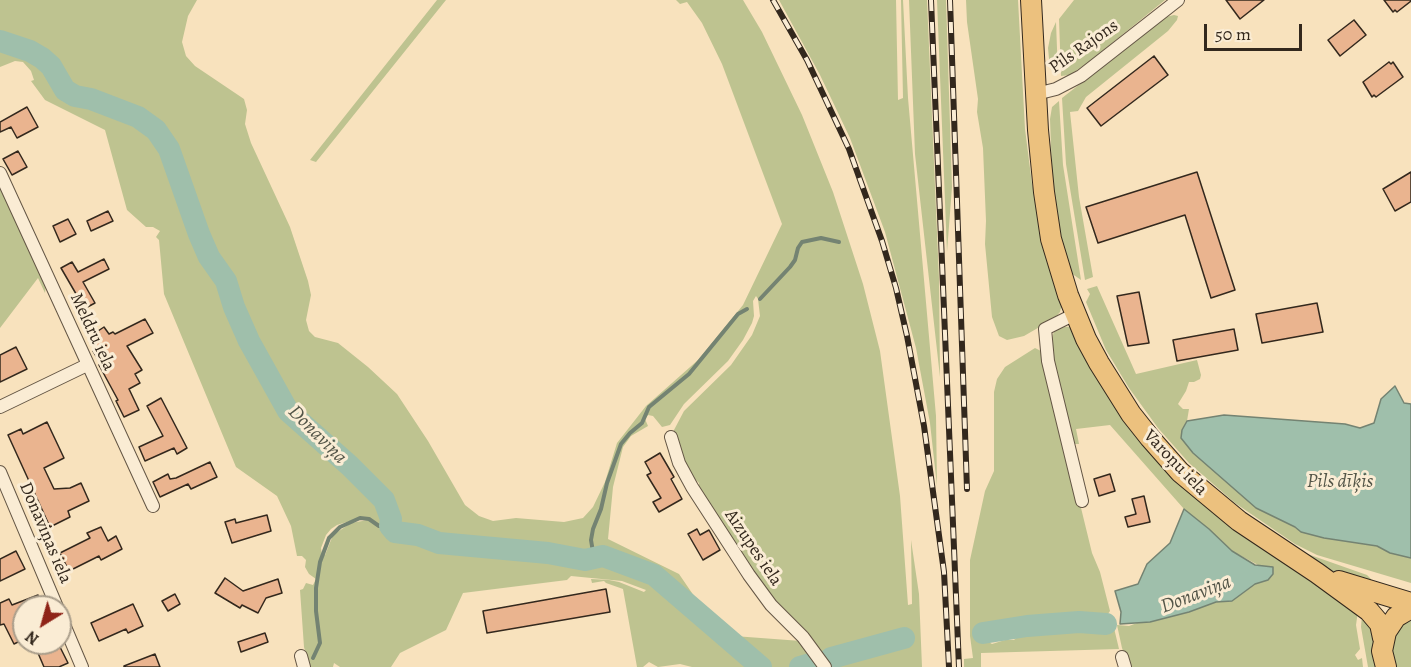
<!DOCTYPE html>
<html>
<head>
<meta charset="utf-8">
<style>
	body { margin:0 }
	#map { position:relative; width:1411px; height:667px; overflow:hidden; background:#f8e2bd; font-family:Alegreya,serif }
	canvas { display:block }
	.north { position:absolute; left:12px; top:595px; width:60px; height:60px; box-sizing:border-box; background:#faecd4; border:2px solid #aa9e8b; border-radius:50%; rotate:217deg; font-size:16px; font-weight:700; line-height:24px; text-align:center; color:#33281d }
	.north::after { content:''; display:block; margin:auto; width:21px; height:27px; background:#8f2418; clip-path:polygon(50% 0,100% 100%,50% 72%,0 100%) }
	.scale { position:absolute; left:1204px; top:24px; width:98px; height:27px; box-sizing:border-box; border:3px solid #33281d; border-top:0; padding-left:8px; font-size:18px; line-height:21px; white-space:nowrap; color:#33281d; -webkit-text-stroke:4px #faecd4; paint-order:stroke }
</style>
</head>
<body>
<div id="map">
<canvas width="1411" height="667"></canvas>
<div class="north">N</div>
<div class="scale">50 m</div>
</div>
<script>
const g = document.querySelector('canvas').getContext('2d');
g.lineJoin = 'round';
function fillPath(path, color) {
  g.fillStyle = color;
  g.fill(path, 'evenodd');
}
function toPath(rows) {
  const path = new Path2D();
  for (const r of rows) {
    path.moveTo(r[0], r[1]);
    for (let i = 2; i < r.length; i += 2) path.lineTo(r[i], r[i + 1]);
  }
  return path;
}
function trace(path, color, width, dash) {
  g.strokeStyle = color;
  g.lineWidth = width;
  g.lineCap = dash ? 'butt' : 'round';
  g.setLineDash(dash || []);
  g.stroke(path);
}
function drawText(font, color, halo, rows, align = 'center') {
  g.font = font + ' Alegreya,serif';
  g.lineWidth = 6;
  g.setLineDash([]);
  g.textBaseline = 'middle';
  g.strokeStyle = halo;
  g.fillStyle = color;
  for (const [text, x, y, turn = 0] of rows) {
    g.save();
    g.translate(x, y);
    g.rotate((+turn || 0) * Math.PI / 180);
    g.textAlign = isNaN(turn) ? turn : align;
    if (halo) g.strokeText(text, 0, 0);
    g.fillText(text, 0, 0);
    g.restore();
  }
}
const green = toPath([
	[0,0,197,0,188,16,182,42,186,56,195,66,244,99,247,110,245,124,251,143,290,227,308,281,311,295,306,320,309,331,315,337,338,343,368,367,397,394,428,441,465,505,479,516,493,521,516,518,564,522,583,518,593,507,605,482,617,443,646,406,698,360,743,305,782,224,722,64,702,23,687,2,680,4,676,0,743,0,762,32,802,115,833,192,863,284,880,351,900,496,908,605,912,604,911,540,919,594,922,667,828,667,773,602,699,492,699,483,686,470,674,436,674,430,684,411,731,365,752,335,760,316,758,299,756,296,753,301,754,316,752,323,743,340,728,361,684,404,670,425,662,427,653,416,648,415,645,419,648,426,631,436,623,447,613,487,608,539,679,574,705,612,734,636,801,641,821,667,692,667,680,664,658,667,649,662,643,667,637,667,623,589,606,583,604,581,592,583,591,579,609,580,619,582,644,592,646,590,622,581,571,576,567,580,463,593,446,630,400,653,391,667,340,667,334,663,333,667,309,667,304,647,300,590,303,589,306,583,313,585,316,579,309,574,305,567,306,560,302,556,297,556,291,526,277,496,236,467,164,294,159,240,156,237,160,231,153,227,146,227,127,210,105,130,45,100,31,81,34,80,31,71,23,62,15,61,0,67],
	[363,517,367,517,368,520,351,523,333,535,325,555,322,555,321,548,326,535,331,529,337,525],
	[398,531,421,533,441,541,470,542,472,547,444,546,421,538,398,534],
	[437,0,446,0,316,162,310,160],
	[779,0,896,0,898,100,903,98,901,0,903,0,908,98,936,416,937,486,930,423,916,348,885,232,850,138,820,75],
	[909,0,927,0,939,279,940,377,915,154],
	[937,0,946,0,952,187,947,252],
	[966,0,1018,0,1025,129,1032,184,1062,304,1060,312,1055,318,1024,336,1007,340,999,336,992,317,985,244,986,221,983,148,977,112,978,99,967,22],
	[1074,0,1165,0,1090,61,1070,75,1061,76,1059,19],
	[1174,15,1178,16,1177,20,1168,31,1086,97,1078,111,1070,112,1079,197,1093,277,1085,280,1066,164,1062,98,1166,17],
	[1056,22,1058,75,1050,69,1048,48,1051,33],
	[1059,101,1063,165,1081,280,1071,273,1066,262,1053,201,1050,119,1052,107],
	[0,182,46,285,45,293,38,278,0,328],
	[1097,286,1136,374,1197,360,1201,375,1200,379,1194,382,1189,382,1186,391,1178,404,1183,409,1189,409,1187,421,1224,415,1345,424,1360,428,1374,423,1381,399,1395,386,1404,403,1411,404,1411,583,1317,555,1295,544,1235,503,1189,463,1158,428,1129,388,1106,350,1086,302,1090,294,1087,289],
	[1061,326,1069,327,1072,329,1160,463,1185,489,1242,535,1275,557,1317,582,1358,611,1356,625,1360,649,1355,655,1358,660,1362,658,1363,667,1129,667,1122,648,1117,625,1129,626,1137,623,1150,622,1189,612,1216,602,1232,601,1255,584,1268,580,1260,566,1232,551,1209,529,1184,509,1110,425,1076,429,1079,444,1073,444,1069,420,1053,365,1051,343,1054,331],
	[1035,348,1043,352,1092,553,1100,572,1110,611,1105,618,1093,616,1060,616,1021,625,997,622,990,624,982,629,982,638,992,644,1005,640,1014,640,1022,632,1040,627,1055,627,1064,623,1097,625,1114,628,1119,649,981,653,981,667,964,667,964,659,973,658,970,636,970,560,985,491,994,471,994,392,997,379,1005,367],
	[1299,551,1367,575,1371,579,1371,583,1341,574,1325,568],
	[1362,615,1372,625,1379,667,1368,667,1361,627],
	[1411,618,1411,667,1396,667,1391,652,1393,638,1400,626]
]);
const water = toPath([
	[1395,386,1404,403,1411,404,1411,558,1390,553,1377,546,1324,538,1301,532,1295,527,1256,508,1193,453,1181,438,1182,430,1187,421,1224,415,1345,424,1360,428,1374,423,1381,399,1395,386],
	[1184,509,1209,529,1232,551,1255,565,1273,567,1273,574,1268,580,1255,584,1232,601,1216,602,1189,612,1150,622,1120,624,1121,612,1115,591,1138,584,1147,564,1170,543,1184,509]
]);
const stream = toPath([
	[760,299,790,267,795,260,798,248,802,242,821,238,839,242],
	[594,558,591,540,593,529,601,509,607,483,621,444,630,433,642,423,649,407,689,374,738,314,747,309],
	[313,658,320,643,316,611,316,588,320,562,329,538,340,527,360,518,369,519,379,526,390,526]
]);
const river = toPath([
	[0,41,30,51,42,58,51,66,65,90,75,96,91,99,138,117,156,130,169,149,199,234,209,257,226,281,234,307,249,341,288,411,350,466,384,500,391,519,390,526,395,532,418,535,439,543,548,553,585,560,603,556,654,575,761,667],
	[983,633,1027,626,1079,622,1106,624],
	[831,658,904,638],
	[800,667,810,664]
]);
const building = toPath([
	[1226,0,1264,0,1240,19,1226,0],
	[1384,0,1411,0,1411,1,1397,12,1395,10,1393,12,1384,0],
	[1354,20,1366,35,1340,56,1328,40,1354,20],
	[1154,56,1168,75,1101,126,1087,108,1154,56],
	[1389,62,1391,64,1393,62,1403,77,1376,97,1374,95,1372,97,1363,82,1389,62],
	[27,107,38,127,17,138,11,127,0,132,0,122,27,107],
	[18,151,27,167,12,175,3,159,18,151],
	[1197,172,1235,290,1211,298,1185,215,1098,243,1086,207,1197,172],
	[1411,172,1411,202,1395,211,1383,189,1411,172],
	[108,211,113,221,91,231,87,221,108,211],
	[68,219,76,234,60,242,53,226,68,219],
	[104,259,109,269,83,282,95,303,78,312,73,302,79,299,61,268,72,262,78,272,104,259],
	[1139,292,1149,343,1128,346,1117,296,1139,292],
	[1317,303,1323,332,1262,343,1256,314,1317,303],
	[145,319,153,333,127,346,142,370,135,374,140,383,129,389,139,410,124,417,116,401,118,400,99,365,101,364,93,351,96,349,89,337,104,327,109,334,113,332,115,334,145,319],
	[1234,329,1238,350,1177,361,1173,340,1234,329],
	[16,347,27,369,0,382,0,355,16,347],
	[161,398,187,448,177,454,174,448,145,461,139,447,163,436,147,406,161,398],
	[47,422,64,458,44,468,54,489,70,488,81,483,89,501,68,511,70,517,50,527,8,435,21,429,23,434,47,422],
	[660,453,674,477,671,479,682,499,659,512,653,502,661,498,647,475,651,473,645,462,660,453],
	[210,462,217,477,191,489,188,484,160,497,153,482,168,474,170,479,176,478,210,462],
	[1110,474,1115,491,1099,496,1094,479,1110,474],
	[1144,496,1150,522,1128,527,1125,517,1136,514,1132,499,1144,496],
	[267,515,271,531,232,543,225,522,235,519,236,523,267,515],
	[101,527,108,541,116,536,122,549,101,560,99,556,69,571,60,553,90,538,87,533,101,527],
	[697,529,700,535,709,530,720,550,703,560,688,534,697,529],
	[16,551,25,569,0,581,0,559,16,551],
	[225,578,243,591,278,579,282,593,266,598,258,613,242,605,240,608,215,593,225,578],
	[606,589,610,612,487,633,483,611,606,589],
	[175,594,180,604,168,611,162,601,175,594],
	[38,595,43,607,24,607,24,639,14,644,4,624,0,625,0,603,9,599,12,605,38,595],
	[133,604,143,626,128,633,126,629,99,641,91,623,133,604],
	[265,633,268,642,241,652,238,642,265,633],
	[58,643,68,663,59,667,44,667,38,653,58,643],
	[155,654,160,667,124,667,124,666,155,654]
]);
const minor = toPath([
	[1036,94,1056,89,1081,76,1178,0],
	[0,173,153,506],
	[1075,314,1045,329,1048,361,1082,501],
	[0,407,87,365],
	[671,437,679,463,692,487,749,575,771,605,803,637,825,667],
	[0,472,57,607],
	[60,615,82,667],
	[301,656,304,667],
	[1122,657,1125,667]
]);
const trunk = toPath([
	[1031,0,1038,130,1044,192,1051,239,1068,295,1086,339,1099,363,1131,414,1150,438,1180,472,1239,521,1317,573,1369,611,1380,624,1383,638],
	[1339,581,1411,603],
	[1386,667,1382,651,1386,632,1396,617,1411,608]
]);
const rail = toPath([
	[773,0,807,60,849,149,882,241,896,288,907,336,924,426,944,572,949,667],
	[931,0,959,667],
	[950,0,967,489]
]);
const streetNames = [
	["Pils Rajons",1084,47,-35],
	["Meldru iela",92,332,65],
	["Varoņu iela",1175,463,46],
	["Donaviņas iela",45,533,67],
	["Aizupes iela",753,548,56]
];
const waterNames = [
	["Donaviņa",317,435,45],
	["Pils dīķis",1340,482],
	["Donaviņa",1196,595,-21]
];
fillPath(green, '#bec390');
fillPath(water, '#9fbfab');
trace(water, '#748372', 1.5);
trace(stream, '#748372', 4);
trace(river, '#9fbfab', 22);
fillPath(building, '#eab48f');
trace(building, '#33281d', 1.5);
trace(minor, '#645645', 14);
trace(trunk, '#33281d', 22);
trace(minor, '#faecd4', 12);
trace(trunk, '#ecc17e', 20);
trace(rail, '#33281d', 6);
trace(rail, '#faecd4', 4, [11]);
drawText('18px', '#33281d', '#faecd4', streetNames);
drawText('italic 20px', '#535548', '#faecd4', waterNames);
</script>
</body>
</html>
